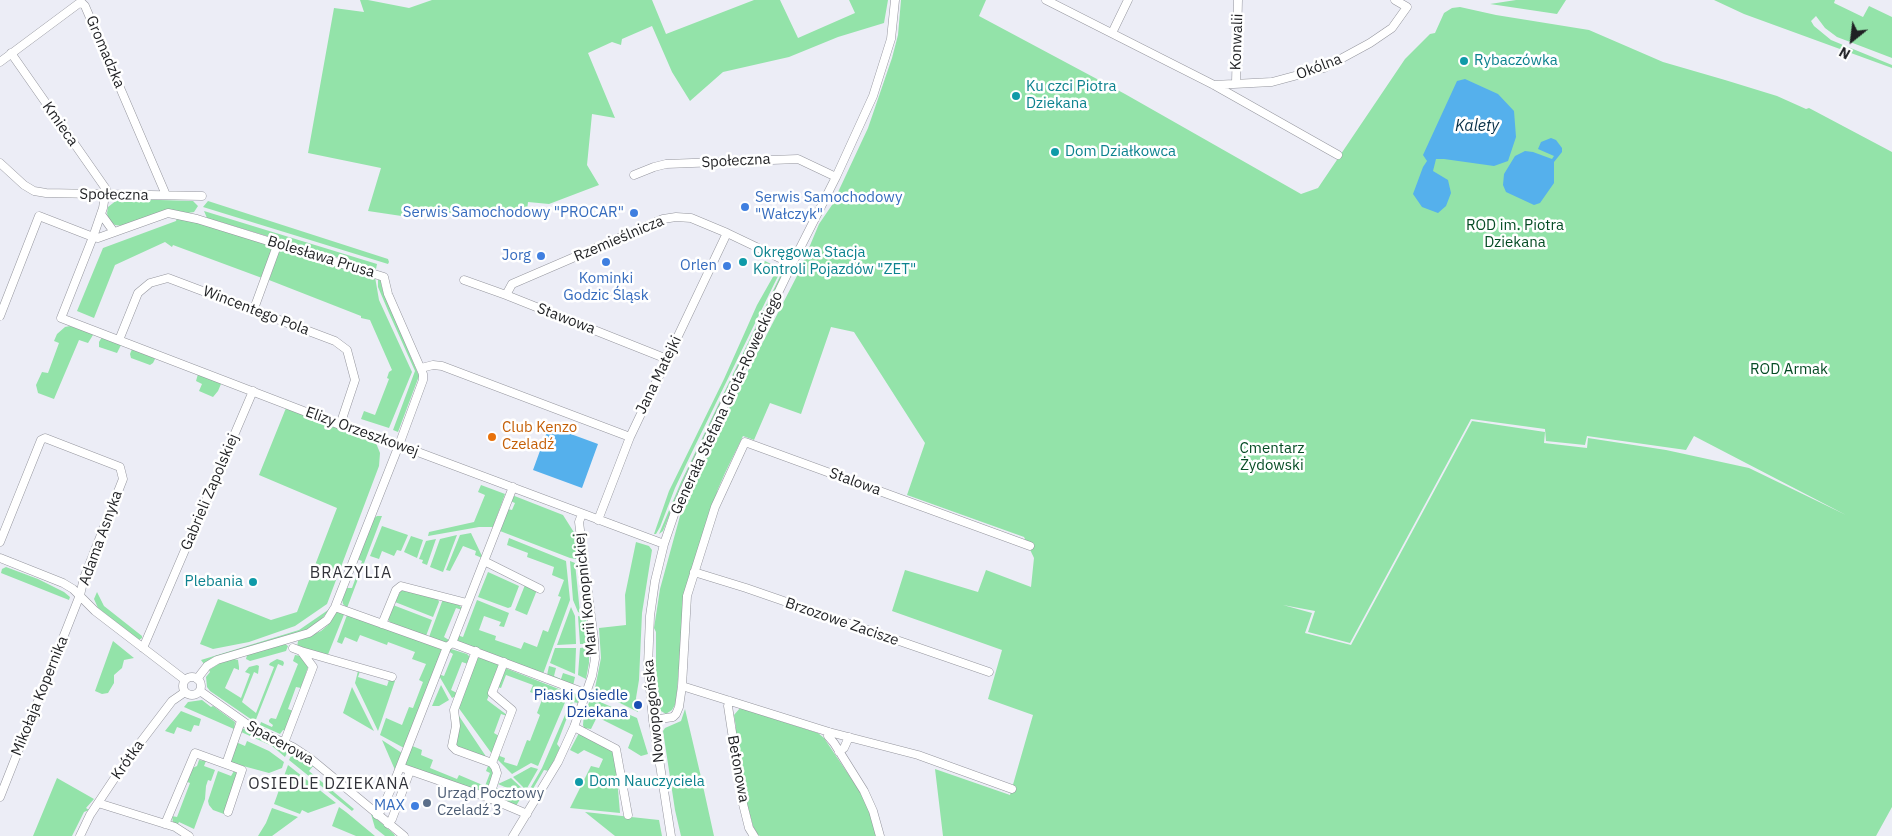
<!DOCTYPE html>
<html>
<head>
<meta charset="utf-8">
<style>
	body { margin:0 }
	#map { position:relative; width:1892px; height:836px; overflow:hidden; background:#ecedf6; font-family:"IBM Plex Sans",sans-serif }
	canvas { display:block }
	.north { position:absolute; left:1827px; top:15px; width:50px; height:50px; -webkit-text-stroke:4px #fff; paint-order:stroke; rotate:209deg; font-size:14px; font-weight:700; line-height:20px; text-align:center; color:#1f2023 }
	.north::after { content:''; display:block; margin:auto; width:18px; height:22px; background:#1f2023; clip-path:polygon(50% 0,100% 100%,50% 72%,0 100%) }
</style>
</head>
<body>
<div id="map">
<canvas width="1892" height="836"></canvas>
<div class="north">N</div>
</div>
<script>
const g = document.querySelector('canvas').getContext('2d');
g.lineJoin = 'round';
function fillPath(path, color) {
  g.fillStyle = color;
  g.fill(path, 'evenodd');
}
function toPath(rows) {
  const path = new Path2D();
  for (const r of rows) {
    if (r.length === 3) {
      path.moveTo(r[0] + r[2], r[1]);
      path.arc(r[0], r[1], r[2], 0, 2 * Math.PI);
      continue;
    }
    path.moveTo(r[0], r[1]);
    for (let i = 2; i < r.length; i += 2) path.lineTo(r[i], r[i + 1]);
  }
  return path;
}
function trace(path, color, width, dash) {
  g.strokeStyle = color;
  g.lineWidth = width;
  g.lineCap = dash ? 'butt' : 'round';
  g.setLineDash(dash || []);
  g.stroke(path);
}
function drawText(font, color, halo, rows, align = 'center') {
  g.font = font + ' "IBM Plex Sans",sans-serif';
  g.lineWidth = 5;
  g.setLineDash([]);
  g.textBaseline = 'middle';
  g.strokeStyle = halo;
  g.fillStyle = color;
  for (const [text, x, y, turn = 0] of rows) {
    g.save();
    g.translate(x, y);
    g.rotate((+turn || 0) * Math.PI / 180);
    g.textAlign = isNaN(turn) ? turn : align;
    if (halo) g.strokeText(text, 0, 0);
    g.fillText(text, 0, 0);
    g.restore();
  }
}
const green = toPath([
	[360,0,368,0,409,8,432,0,652,0,666,34,754,0,780,0,798,38,855,13,849,0,888,0,884,23,838,37,789,57,723,72,690,101,672,72,652,26,622,39,621,45,612,42,588,53,615,118,592,114,587,165,599,185,549,204,528,202,526,219,417,210,415,218,368,211,381,168,308,153,334,8,364,12],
	[901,0,986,0,979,16,1125,94,1301,194,1318,188,1405,59,1430,34,1435,33,1444,13,1452,8,1460,7,1496,15,1589,30,1663,62,1725,80,1777,96,1806,109,1809,108,1892,152,1892,807,1876,836,943,836,935,769,1010,795,1033,715,988,699,1002,650,892,611,905,570,978,592,986,570,1031,587,1034,558,1024,537,907,495,925,443,854,332,831,327,801,414,770,403,754,440,743,436,725,473,718,489,685,595,676,703,672,710,666,714,661,711,658,705,656,673,656,632,654,628,660,589,683,505,731,404,798,274,819,224,832,205,868,128,892,58,898,35],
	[1471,419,1545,429,1546,441,1585,445,1587,436,1686,450,1694,436,1846,515,1749,468,1666,450,1588,438,1587,448,1544,443,1545,432,1472,421,1351,645,1305,633,1312,613,1283,605,1315,611,1308,632,1350,643],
	[1516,0,1566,0,1557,14,1490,4],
	[1714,0,1835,0,1834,3,1863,17,1869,6,1892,17,1892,58,1837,37,1825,28,1816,16,1811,21,1814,26,1831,40,1892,65,1892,68,1744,14],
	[126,199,193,201,198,206,194,212,188,213,166,210,122,226,115,225,109,221,107,213,108,207,117,200],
	[208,201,388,259,389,262,388,264,203,207],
	[204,211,377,264,376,269,207,218],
	[177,218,185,219,273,246,262,278,173,245,172,247,165,242,115,265,94,318,77,311,103,248,176,221],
	[280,248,375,277,379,300,412,372,389,428,361,419,364,411,375,415,389,379,387,378,389,372,392,370,370,320,361,318,361,316,269,280],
	[765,261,781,269,780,272,692,452,675,488,660,527,656,534,654,534,669,491,724,379,757,305,774,275,772,268,763,264],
	[782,272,784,272,782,278,681,486,663,531,659,534,681,482],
	[378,278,381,280,382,288,419,376,398,432,393,430,415,371,389,313,378,287],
	[70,326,92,333,93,335,88,343,79,340,54,399,38,393,36,385,42,372,48,373,59,343,54,341,57,334,65,327],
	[102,337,121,345,117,353,99,347,99,342],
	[132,349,153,357,155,359,153,363,150,365,131,358,130,354],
	[198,374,219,382,221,384,218,391,213,397,199,391,202,384,196,381],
	[286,408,376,443,380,453,379,466,327,604,295,626,249,642,213,649,200,644,218,599,271,620,297,612,337,508,259,475],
	[481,485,505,494,493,527,479,527,428,536,429,532,474,522,485,495,478,492],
	[512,495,563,515,575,534,580,558,576,559,570,558,500,531,508,509,512,510,515,503,510,501],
	[377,516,382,516,347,608,343,604,342,599,347,588,352,588,362,561,357,559,373,519],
	[382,526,408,535,401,551,397,550,394,556,382,551,379,559,370,556],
	[471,533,482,556,482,558,475,555,476,551,463,546,450,571,446,570,460,535],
	[457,535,443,572,430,567,440,539],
	[411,536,423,540,417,558,404,552],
	[509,538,566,561,570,600,543,674,461,643,456,639,457,635,463,637,477,600,509,613,504,627,499,626,501,622,484,616,479,630,496,636,495,640,521,649,524,642,537,647,543,630,548,632,561,597,558,596,564,580,552,575,554,567,527,557,528,553,507,545],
	[436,539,427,565,422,563,423,560,419,559,426,541],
	[636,542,649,546,652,550,642,613,639,680,636,698,638,712,620,703,594,693,601,658,599,628,626,625,625,595],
	[570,561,575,563,580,613,578,612,573,600],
	[6,567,38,579,64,592,70,597,69,600,1,573,2,569],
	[488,572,519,586,511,607,508,608,478,597],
	[525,585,537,590,527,615,515,610],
	[401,590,438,599,439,602,433,617,395,602],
	[97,592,104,606,142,636,142,638,139,640,98,608,94,599],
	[443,599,457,603,462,608,462,610,456,608,444,637,449,640,446,643,429,637],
	[393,605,432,620,426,636,391,624,388,619],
	[571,607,575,616,576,644,557,645],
	[331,608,319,622,306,630,225,654,204,664,201,660,299,630],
	[337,611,345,612,327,657,297,647,298,641,321,631,328,625],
	[347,615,442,648,435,670,404,748,380,735,386,718,402,725,409,707,413,708,423,682,419,680,426,664,412,659,415,652,388,642,387,645,360,635,357,642,345,637,342,644,337,642],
	[578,616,586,618,589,644,580,644],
	[113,641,134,658,124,660,122,668,114,675,114,683,108,693,102,694,95,691],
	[285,644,288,646,286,651,250,661,246,659,247,655],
	[589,647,589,663,586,679,578,675,580,648],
	[555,648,576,648,575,674,550,663],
	[451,649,467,654,470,657,468,664,462,662,451,690,457,693,456,696,452,698,438,674,444,676,453,654,448,651],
	[295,655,301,656,308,667,301,688,296,687,288,709,293,711,286,731,283,730,280,734,260,725,261,722,272,727,273,725,269,722,269,720,271,718,276,719,298,664,293,661],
	[477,657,499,664,500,667,487,700,507,715,507,716,501,714,494,733,499,736,492,754,458,707],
	[234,659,238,660,239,667,239,670,234,668,225,688,241,698,250,674,245,672,249,667,257,665,259,666,258,674,254,672,242,702,256,713,274,667,269,665,270,663,277,659,283,661,284,663,283,666,278,664,255,722,210,691,207,687,206,677,210,672,209,670,220,663],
	[549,666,556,668,554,676,561,679,563,673,575,677,573,686,547,675],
	[505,668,569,693,538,766,531,763,512,774,496,758,497,755,505,758,504,762,517,766,527,740,530,741,540,715,537,713,543,697,530,692,533,685,506,675,501,688,497,687],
	[358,671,360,671,358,677,387,686,389,680,395,681,378,731,355,683],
	[441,685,449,700,439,706,432,706],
	[352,687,374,731,343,713],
	[575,692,578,694,578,703,573,702,557,744,560,748,549,771,544,770,530,794,528,792,542,768],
	[591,698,637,718,648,754,641,756,628,748,633,735,597,717,591,729,584,728,583,725,584,714],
	[202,700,211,707,213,706,235,722,234,729,184,707,188,702],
	[740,708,818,733,824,738,861,793,873,819,877,836,760,836,758,835,753,826,746,801,738,742,734,728,736,727,734,715],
	[685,709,701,777,714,836,681,836,675,810,663,731,665,728,681,721],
	[181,711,201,719,199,726,194,725,191,732,177,727,174,734,165,731],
	[457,713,487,758,457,746],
	[245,728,289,749,285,757,272,746,239,731],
	[579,733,613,751,615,754,620,813,570,808,591,766,599,768,603,759,584,750,578,754,570,750],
	[382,740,402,753,395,770],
	[247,741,269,751,284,762,282,768,269,773,232,763,230,760,236,742,245,746],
	[410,745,422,750,421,755,433,760,430,768,457,779,459,775,485,786,490,773,486,771,488,766,491,767,495,774,489,790,486,794,404,766],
	[293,752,314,765,309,771,354,809,352,811,289,760],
	[199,760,206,761,204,766,215,770,211,781,208,780,206,786,205,799,194,829,179,822,177,826,173,823,172,816,177,817,190,783,185,781,190,769,197,766],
	[288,765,336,803,308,813,302,810,300,814,274,804],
	[531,767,538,769,526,790,513,777],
	[218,771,231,776,234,771,237,773,224,814,213,810,209,805,208,801],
	[57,778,94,799,86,808,89,810,84,812,72,836,33,836],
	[511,778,525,791,516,806,497,798,494,792,496,788,502,790,502,793,510,796,512,790,498,784],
	[339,807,346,812,375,836,356,836,332,826],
	[272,808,298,817,272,836,258,836,266,823],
	[585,812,659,820,662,836,615,836],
	[371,814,394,834,395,836,385,836,375,828]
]);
const water = toPath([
	[1465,79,1498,94,1514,111,1516,137,1508,161,1494,166,1444,159,1436,159,1433,171,1448,180,1451,193,1446,206,1438,213,1422,207,1413,194,1423,167,1427,161,1423,155,1457,81],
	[1551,138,1556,140,1562,148,1562,152,1554,162,1554,183,1540,203,1534,205,1506,192,1503,185,1504,174,1515,156,1525,151,1533,152,1552,159,1554,156,1538,149,1541,142],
	[549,426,598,444,582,488,533,470]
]);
const minor = toPath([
	[1046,0,1214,85,1338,155],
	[1112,33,1128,0],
	[0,62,78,4,82,3,85,6,166,195],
	[1236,83,1238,0],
	[1214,85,1272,82,1324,68,1370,43,1392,28,1407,7,1395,0],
	[0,163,24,185,34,191,46,193,202,196],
	[634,175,654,167,666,164,798,159,836,177],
	[101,214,114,232],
	[464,280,506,295,667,359],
	[506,295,512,284,663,219,676,217,691,218,727,233,792,264],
	[255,306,278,243],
	[0,316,39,216,93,237,103,208,106,189,11,53],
	[119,340,138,293,150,283,168,278,335,341,347,350,355,380,340,425],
	[421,368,433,365,442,366,630,437],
	[598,520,630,437,727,233],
	[0,542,41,440,45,438,120,467,123,479,84,578,80,595,0,797],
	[0,558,63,583,73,589,95,611,185,680],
	[484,561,540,589],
	[694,572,746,588,989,672],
	[335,607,447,647,452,643,585,693],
	[382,624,396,590,401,586,467,603],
	[452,643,513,487],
	[143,648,253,391],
	[301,651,392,677],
	[476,651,454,710,456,726,452,746,456,750,492,763,495,767,497,773,489,798,527,814],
	[192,686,9],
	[197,679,207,666,217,660,309,633,327,620,335,607,399,445,423,380,423,374,388,294,384,277,197,219,168,213,98,238,93,237,61,318,340,425,399,445,664,544],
	[682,686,687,596,715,507,745,442,1030,546],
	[200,691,251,727,293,747,311,759,404,836],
	[730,701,728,706,743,804,749,828,754,836],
	[653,720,673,717,676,714,679,707,682,686,829,732,918,755,1012,789],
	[574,727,616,749,628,815],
	[829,732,828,736,834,743,864,791,873,811,880,836],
	[284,743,313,667,301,651,293,648],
	[839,752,844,748,849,737],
	[492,763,512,710,492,693,504,662],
	[226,764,241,721],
	[400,767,489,798],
	[98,803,175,827,189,836],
	[377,815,382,809,395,780,447,647],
	[165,824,195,753,242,770,228,812],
	[388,824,392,819,410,771],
	[80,836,90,815,124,764,172,701,185,692],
	[513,836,558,762,574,727,592,676,595,659,594,640,579,522,582,514],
	[671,836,653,720,648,666,650,616,655,581,664,544,677,506,692,472,792,264,836,177,873,96,891,39,895,0]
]);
const markers = [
	[1464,61,5,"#0f9aa8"],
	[1016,96,5,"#0f9aa8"],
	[1055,152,5,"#0f9aa8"],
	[745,207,5,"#3f7fe0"],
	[634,213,5,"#3f7fe0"],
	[541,256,5,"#3f7fe0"],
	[606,262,5,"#3f7fe0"],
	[743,262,5,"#0f9aa8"],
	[727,266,5,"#3f7fe0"],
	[492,437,5,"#e8710a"],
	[253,582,5,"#0f9aa8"],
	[638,705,5,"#1a4fb4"],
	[579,782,5,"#0f9aa8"],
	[427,803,5,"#5c6f8a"],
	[415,806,5,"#3f7fe0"]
];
const streetNames = [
	["Konwalii",1237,42,-88],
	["Gromadzka",105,52,67],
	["Okólna",1319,67,-21],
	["Kmieca",60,124,55],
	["Społeczna",736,161,-3],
	["Społeczna",114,195,1],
	["Rzemieślnicza",619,239,-23],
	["Bolesława Prusa",321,257,17],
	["Wincentego Pola",256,311,21],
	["Stawowa",566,319,21],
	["Jana Matejki",659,375,-64],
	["Generała Stefana Grota-Roweckiego",727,403,-65],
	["Elizy Orzeszkowej",362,432,20],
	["Stalowa",855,482,20],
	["Gabrieli Zapolskiej",210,492,-67],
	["Adama Asnyka",101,538,-70],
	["Marii Konopnickiej",586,594,-96],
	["Brzozowe Zacisze",842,622,19],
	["Mikołaja Kopernika",40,696,-68],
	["Nowopogońska",654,711,-96],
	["Spacerowa",280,743,29],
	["Krótka",128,760,-55],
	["Betonowa",738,769,80]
];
const cultureNames = [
	["Rybaczówka",1474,61],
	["Ku czci Piotra",1026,87],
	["Dziekana",1026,104],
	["Dom Działkowca",1065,152],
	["Okręgowa Stacja",753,253],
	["Kontroli Pojazdów \"ZET\"",753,270],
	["Plebania",243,582,"right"],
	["Dom Nauczyciela",589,782]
];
const shopNames = [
	["Serwis Samochodowy",755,198,"left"],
	["\"Wałczyk\"",755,215,"left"],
	["Serwis Samochodowy \"PROCAR\"",624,213],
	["Jorg",531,256],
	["Orlen",717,266],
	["Kominki",606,279,"center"],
	["Godzic Śląsk",606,296,"center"],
	["MAX",405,806]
];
const parkNames = [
	["ROD im. Piotra",1515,226],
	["Dziekana",1515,243],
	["ROD Armak",1789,370],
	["Cmentarz",1272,449],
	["Żydowski",1272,466]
];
const foodNames = [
	["Club Kenzo",502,428],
	["Czeladź",502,445]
];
const transitNames = [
	["Piaski Osiedle",628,696],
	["Dziekana",628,713]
];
const serviceNames = [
	["Urząd Pocztowy",437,794],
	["Czeladź 3",437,811]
];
const waterNames = [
	["Kalety",1477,126]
];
const neighbourhoodNames = [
	["BRAZYLIA",351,573],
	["OSIEDLE DZIEKANA",329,784]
];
fillPath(green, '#93e3a9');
fillPath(water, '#55b0ec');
trace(minor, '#95969e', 9);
trace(minor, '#fff', 8);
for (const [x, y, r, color] of markers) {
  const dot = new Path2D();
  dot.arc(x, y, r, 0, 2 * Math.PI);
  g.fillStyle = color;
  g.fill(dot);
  trace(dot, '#fff', 2);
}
drawText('15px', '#1f2023', '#fff', streetNames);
drawText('15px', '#0d838f', '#fff', cultureNames, 'left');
drawText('15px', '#366cbe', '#fff', shopNames, 'right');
drawText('15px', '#064c25', '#fff', parkNames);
drawText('15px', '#c56008', '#fff', foodNames, 'left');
drawText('15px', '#164399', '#fff', transitNames, 'right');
drawText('15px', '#4e5e75', '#fff', serviceNames, 'left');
drawText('italic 16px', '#083048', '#fff', waterNames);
g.letterSpacing = '1px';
drawText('16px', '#32333a', '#fff', neighbourhoodNames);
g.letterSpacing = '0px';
</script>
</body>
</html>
